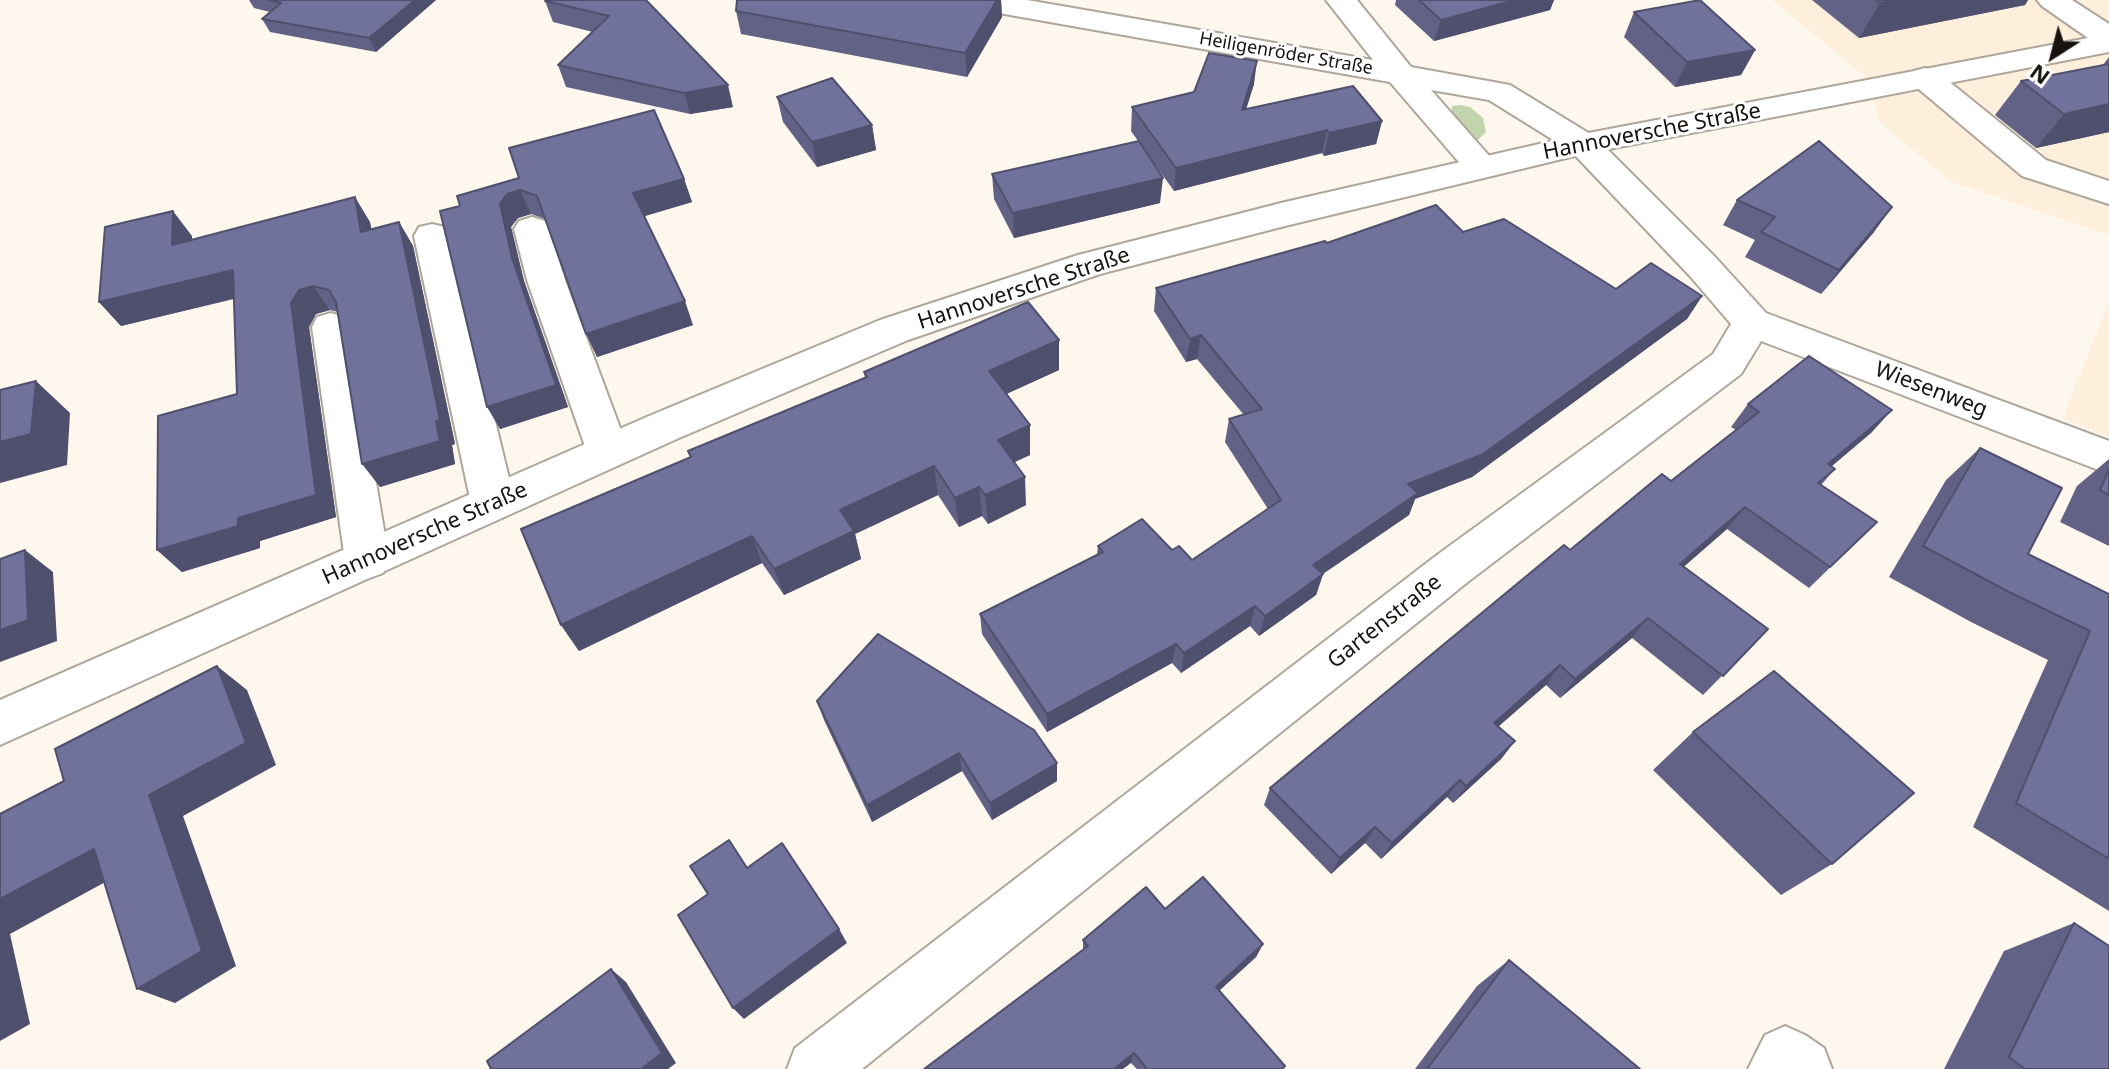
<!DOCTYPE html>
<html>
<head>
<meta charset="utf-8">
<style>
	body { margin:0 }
	#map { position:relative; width:2109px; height:1069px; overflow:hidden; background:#fef7ed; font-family:"Noto Sans",sans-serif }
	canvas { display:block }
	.north { position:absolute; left:2013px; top:16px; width:80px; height:80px; -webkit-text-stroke:6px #fff; paint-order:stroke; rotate:216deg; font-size:22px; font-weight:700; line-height:32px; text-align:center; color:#16130f }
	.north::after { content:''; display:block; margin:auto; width:28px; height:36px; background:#16130f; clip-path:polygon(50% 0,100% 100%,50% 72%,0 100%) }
</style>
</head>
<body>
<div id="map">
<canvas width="2109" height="1069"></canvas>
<div class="north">N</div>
</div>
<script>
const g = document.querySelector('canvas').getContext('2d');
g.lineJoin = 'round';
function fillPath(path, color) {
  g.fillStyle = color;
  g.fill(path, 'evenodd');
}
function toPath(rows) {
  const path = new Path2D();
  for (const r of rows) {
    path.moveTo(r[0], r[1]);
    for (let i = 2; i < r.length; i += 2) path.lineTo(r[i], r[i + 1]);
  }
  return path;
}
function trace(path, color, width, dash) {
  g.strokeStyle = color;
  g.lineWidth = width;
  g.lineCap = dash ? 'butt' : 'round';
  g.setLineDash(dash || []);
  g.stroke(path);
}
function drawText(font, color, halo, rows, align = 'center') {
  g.font = font + ' "Noto Sans",sans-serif';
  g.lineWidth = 6;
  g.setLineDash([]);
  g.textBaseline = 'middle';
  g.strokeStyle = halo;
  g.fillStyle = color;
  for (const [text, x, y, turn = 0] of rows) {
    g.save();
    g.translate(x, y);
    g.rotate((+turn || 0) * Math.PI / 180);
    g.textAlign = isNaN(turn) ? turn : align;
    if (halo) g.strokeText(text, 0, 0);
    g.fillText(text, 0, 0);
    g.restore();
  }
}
const built = toPath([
	[1772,0,2109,0,2109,235,1950,181,1880,122,1865,76],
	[2109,301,2109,437,2063,418]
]);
const green = toPath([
	[1460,105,1470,107,1483,118,1486,132,1478,140,1470,139,1452,118,1452,106]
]);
const minor = toPath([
	[961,0,1027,0,1373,60,1326,0,1357,0,1411,67,1510,85,1595,137,1716,258,1766,313,2109,441,2109,474,1761,341,1741,374,1469,581,862,1069,787,1069,795,1048,1437,555,1713,354,1731,324,1690,276,1571,151,1489,100,1431,90,1499,167,1494,175,1482,178,1470,175,1390,82,976,9,966,6,961,0],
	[2037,0,2072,0,2109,24,2109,47,2098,45,2042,6,2037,0],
	[1925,68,1936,71,2046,160,2109,181,2109,204,2022,176,1914,85,1909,78,1914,71,1925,68],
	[532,217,545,221,550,229,565,280,629,452,623,463,608,468,593,463,587,452,527,280,514,229,519,221,532,217],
	[432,224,445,227,450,236,515,503,508,515,493,520,478,515,471,503,414,236,419,227,432,224],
	[331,313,345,317,350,327,389,560,383,573,367,579,351,573,345,560,312,327,317,317,331,313],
	[1785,1026,1805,1035,1824,1048,1832,1069,1748,1069,1765,1035,1785,1026]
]);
const major = toPath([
	[2109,34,2109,52,1583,154,1285,226,1100,274,908,340,679,438,0,745,0,700,649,416,880,320,1078,255,1285,202,1583,134,2109,34]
]);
const wall = toPath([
	[249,0,436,0,376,52,270,32,262,19,270,12,254,8],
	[646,0,733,107,690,114,566,87,558,65,593,32,553,22,545,1],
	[737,0,1001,0,1002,17,967,77,741,34,736,11],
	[1396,0,1554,0,1550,10,1434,41,1395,5],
	[1812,0,2028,0,2025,5,1859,38],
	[1634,12,1755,50,1741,75,1675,87,1624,37],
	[2109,57,2109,132,2036,148,1995,115,2021,81,2103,65],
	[1254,84,1246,110,1382,121,1376,144,1324,156,1322,153,1174,191,1148,155,1160,203,1014,238,994,199,992,174,1138,141,1131,131,1132,107],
	[777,97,872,125,876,150,817,167,783,122],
	[519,178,684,179,692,202,644,216,693,325,597,357,545,219,531,214,518,218,511,227,524,281,568,407,500,429,460,206],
	[1737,200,1874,232,1821,294,1745,257,1755,240,1723,225],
	[370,222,371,229,399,222,413,246,455,444,452,445,455,464,380,487,338,312,330,310,316,314,309,327,336,517,260,541,260,548,182,572,157,550,237,394,234,299,121,326,99,302,192,236,192,240],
	[1463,232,1616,289,1702,296,1687,319,1472,477,1415,499,1409,515,1323,574,1316,595,1259,636,1250,626,1181,673,1172,663,1047,732,982,634,980,614,1097,554,1098,546,1172,550,1192,560,1268,509,1225,442,1229,419,1244,415,1197,359,1186,362,1154,311,1156,288,1327,243],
	[1059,370,1006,394,1030,455,1014,462,1026,505,988,524,982,516,959,527,938,495,855,534,861,559,784,595,762,563,579,651,561,625,691,458,865,378,864,372],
	[1748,404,1872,432,1832,466,1835,469,1821,485,1877,522,1809,588,1727,529,1683,567,1768,629,1703,695,1632,638,1560,698,1546,685,1498,726,1515,741,1501,759,1453,803,1447,797,1381,859,1365,843,1331,874,1264,805,1270,788,1570,550,1671,481,1736,430,1731,427],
	[1980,448,2028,554,2109,594,2109,911,1973,827,2048,660,1971,622,1889,577,1946,480],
	[2109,459,2109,546,2060,522,2077,486],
	[817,701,1057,763,1057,781,992,820,962,771,872,822,824,720],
	[1693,732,1832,864,1781,895,1653,770],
	[1165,909,1263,944,1256,957,1219,991,1282,1069,1137,1069,1131,1063,1083,951,1083,940],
	[2074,923,2109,1069,1944,1069,2004,951],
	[1509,960,1640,1069,1415,1069,1477,986]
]);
const shadedWall = toPath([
	[415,0,436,0,376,52,369,38],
	[997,0,1001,0,1002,17,967,77,965,53],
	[1515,0,1554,0,1550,10,1434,41,1441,20],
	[1897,0,2028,0,2025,5,1859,38,1880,3],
	[1755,50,1741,75,1675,87,1687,62],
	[1257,61,1254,84,1238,133,1242,110],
	[728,85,733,107,690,114,684,93],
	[2109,104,2109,132,2036,148,2064,114],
	[1382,121,1376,144,1324,156,1329,133],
	[872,125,876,150,817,167,812,142],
	[1327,130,1322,153,1174,191,1176,168],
	[1163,178,1160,203,1014,238,1013,213],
	[684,179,692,202,642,217,633,193],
	[520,190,531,214,518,218,511,227,524,281,568,407,500,429,487,407,512,258,500,204,507,194],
	[355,197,370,222,377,257,361,232],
	[1892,207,1874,232,1821,294,1839,270],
	[173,211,192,236,192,270,172,245],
	[399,222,413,246,455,444,452,445,455,464,380,487,362,464],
	[233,270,252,294,121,326,99,302],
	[313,286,330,310,316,314,309,327,336,517,260,541,260,548,182,572,157,550,238,518,291,303,299,290],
	[1702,296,1687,319,1472,477,1415,499,1409,515,1306,585,1313,565,1408,484],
	[685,301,693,325,597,357,586,334],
	[1201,335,1197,359,1186,362,1190,339],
	[1059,340,1059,370,991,401,989,371],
	[36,381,70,413,67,465,0,483,0,442],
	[1892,410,1872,432,1808,486,1828,464],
	[1030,425,1030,455,1000,469,998,440],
	[934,466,938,495,855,534,861,559,784,595,774,569,840,510],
	[1025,477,1026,505,988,524,985,495],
	[979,487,982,516,959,527,955,498],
	[1745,507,1727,529,1663,585,1680,564],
	[752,536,762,563,579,651,561,625],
	[25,550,53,572,57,641,0,662,0,630],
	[1323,574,1316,595,1259,636,1265,616],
	[1255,606,1250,626,1181,673,1184,653],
	[1648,618,1632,638,1560,698,1575,679],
	[1176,644,1172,663,1047,732,1047,714],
	[1560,665,1546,685,1482,741,1494,723],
	[217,666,247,690,276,765,183,816,236,966,175,1003,137,989,149,795],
	[1515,741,1501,759,1453,803,1466,786],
	[959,753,962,771,872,822,867,805],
	[1057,763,1057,781,992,820,990,803],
	[1460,780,1447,797,1381,859,1392,843],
	[1375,827,1365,843,1331,874,1340,858],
	[94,849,131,868,10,934,30,1024,0,1041,0,899],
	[839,929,847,943,744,1019,733,1008],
	[1263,944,1256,957,1211,998,1216,987],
	[611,969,626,982,676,1063,668,1069,641,1069],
	[1134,1053,1131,1063,1123,1069,1114,1069]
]);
const building = toPath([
	[269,0,415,0,369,38,262,19,281,3,269,0],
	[547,0,646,0,728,85,684,93,558,65,609,16,545,1,547,0],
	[737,0,997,0,965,53,736,11,737,0],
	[1419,0,1515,0,1441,20,1419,0],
	[1700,0,1755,50,1687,62,1634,12,1700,0],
	[1876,0,1897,0,1880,3,1876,0],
	[1209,53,1257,61,1242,110,1353,86,1382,121,1329,133,1327,130,1176,168,1132,107,1194,92,1209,53],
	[2109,64,2109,104,2064,114,2021,81,2109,64],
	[832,78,872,125,812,142,777,97,832,78],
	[654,110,684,179,633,193,685,301,586,334,537,196,520,190,507,194,500,204,512,258,556,385,487,407,440,211,460,206,457,196,519,178,509,148,654,110],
	[1139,141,1163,178,1013,213,992,174,1139,141],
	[1819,141,1892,207,1839,270,1761,232,1775,217,1737,200,1819,141],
	[355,197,361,232,399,222,440,420,436,421,440,441,362,464,336,302,329,290,313,286,299,290,291,303,316,495,238,518,238,526,157,550,158,416,237,394,233,270,99,302,105,227,173,211,172,245,355,197],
	[1436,205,1463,232,1504,219,1616,289,1651,263,1702,296,1483,454,1408,484,1418,493,1313,565,1323,574,1265,616,1255,606,1184,653,1176,644,1047,714,980,614,1103,552,1098,546,1142,519,1172,550,1179,546,1192,560,1281,500,1229,419,1262,409,1201,335,1190,339,1156,288,1325,241,1327,243,1436,205],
	[1028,302,1059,340,989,371,1030,425,998,440,1025,477,985,495,979,487,955,498,934,466,840,510,854,531,774,569,752,536,561,625,521,529,691,457,688,451,867,377,864,372,1028,302],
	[1809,356,1892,410,1828,464,1835,469,1818,483,1877,522,1830,567,1745,507,1680,564,1768,629,1723,676,1648,618,1575,679,1560,665,1494,723,1515,741,1466,786,1460,780,1392,843,1375,827,1340,858,1270,788,1564,545,1570,550,1662,474,1671,481,1759,412,1748,404,1809,356],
	[36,381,31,434,0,442,0,390,36,381],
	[1980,448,2062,488,2028,554,2109,594,2109,859,2016,803,2090,631,2009,592,1923,546,1980,448],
	[2109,469,2109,495,2100,490,2109,469],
	[25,550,28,620,0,630,0,559,25,550],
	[878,634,1034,730,1057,763,990,803,959,753,867,805,817,701,878,634],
	[217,666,246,743,149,795,202,951,137,989,94,849,0,899,0,814,64,781,55,749,217,666],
	[1774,671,1914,793,1832,864,1693,732,1774,671],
	[729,840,747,868,782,843,839,929,733,1008,678,915,708,894,690,866,729,840],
	[1203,877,1263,944,1216,987,1285,1066,1282,1069,1147,1069,1134,1053,1114,1069,924,1069,1088,946,1083,940,1146,887,1165,909,1203,877],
	[2074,923,2109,946,2109,1069,2025,1069,2009,1057,2074,923],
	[1509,960,1640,1069,1427,1069,1509,960],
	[611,969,662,1053,641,1069,491,1069,487,1061,611,969]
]);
const farStreetnames = [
	["Heiligenröder Straße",1286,54,10]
];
const streetNames = [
	["Hannoversche Straße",1652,132,-11],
	["Hannoversche Straße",1024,289,-18],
	["Wiesenweg",1931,390,21],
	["Hannoversche Straße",425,534,-24],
	["Gartenstraße",1385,622,-38]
];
fillPath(built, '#fdefdc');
fillPath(green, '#c1d4ab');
trace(minor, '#afa69b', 4);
trace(major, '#afa69b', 4);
fillPath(minor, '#fff');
fillPath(major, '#fff');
fillPath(wall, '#616286');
fillPath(shadedWall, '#4f506d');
fillPath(building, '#71729c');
trace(building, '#4f506d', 2);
drawText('18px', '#16130f', '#fff', farStreetnames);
drawText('22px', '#16130f', '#fff', streetNames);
</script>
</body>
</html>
